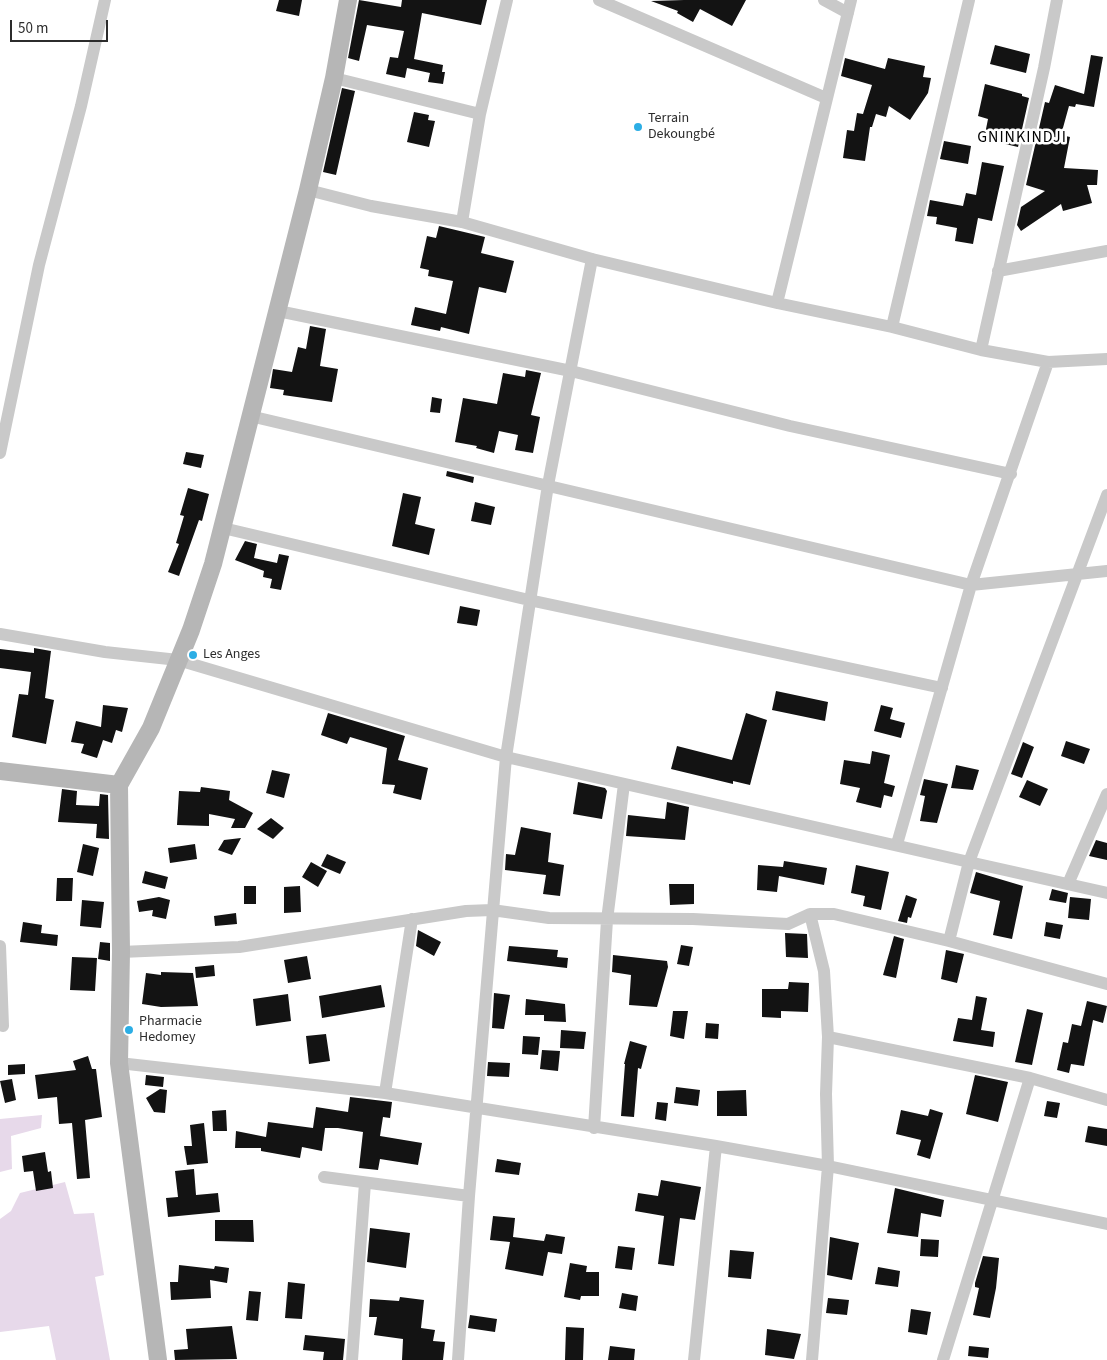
<!DOCTYPE html>
<html>
<head>
<meta charset="utf-8">
<style>
	body { margin:0 }
	#map { position:relative; width:1107px; height:1360px; overflow:hidden; background:#fff; font-family:"Source Sans 3",sans-serif }
	canvas { display:block }
	.scale { position:absolute; left:10px; top:20px; width:98px; height:22px; box-sizing:border-box; border:2px solid #2c2c2c; border-top:0; padding-left:6px; font-size:15px; line-height:18px; white-space:nowrap; color:#2c2c2c; -webkit-text-stroke:4px #fff; paint-order:stroke }
</style>
</head>
<body>
<div id="map">
<canvas width="1107" height="1360"></canvas>
<div class="scale">50 m</div>
</div>
<script>
const g = document.querySelector('canvas').getContext('2d');
g.lineJoin = 'round';
function fillPath(path, color) {
  g.fillStyle = color;
  g.fill(path, 'evenodd');
}
function toPath(rows) {
  const path = new Path2D();
  for (const r of rows) {
    path.moveTo(r[0], r[1]);
    for (let i = 2; i < r.length; i += 2) path.lineTo(r[i], r[i + 1]);
  }
  return path;
}
function trace(path, color, width, dash) {
  g.strokeStyle = color;
  g.lineWidth = width;
  g.lineCap = dash ? 'butt' : 'round';
  g.setLineDash(dash || []);
  g.stroke(path);
}
function drawText(font, color, halo, rows, align = 'center') {
  g.font = font + ' "Source Sans 3",sans-serif';
  g.lineWidth = 5;
  g.setLineDash([]);
  g.textBaseline = 'middle';
  g.strokeStyle = halo;
  g.fillStyle = color;
  for (const [text, x, y, turn = 0] of rows) {
    g.save();
    g.translate(x, y);
    g.rotate((+turn || 0) * Math.PI / 180);
    g.textAlign = isNaN(turn) ? turn : align;
    if (halo) g.strokeText(text, 0, 0);
    g.fillText(text, 0, 0);
    g.restore();
  }
}
const green = toPath([
	[42,1115,41,1128,11,1136,12,1169,0,1172,0,1119],
	[65,1182,74,1214,94,1213,104,1275,95,1277,110,1360,56,1360,49,1326,0,1332,0,1219,11,1211,20,1193]
]);
const building = toPath([
	[279,0,302,0,299,16,276,11],
	[359,0,401,7,402,0,487,0,481,25,422,13,414,59,443,65,442,72,445,72,443,84,428,82,430,73,407,68,405,78,386,74,390,57,398,58,404,31,367,25,359,61,348,58],
	[684,0,746,0,732,26,700,9,693,22,677,13,678,11,651,1],
	[995,45,1030,54,1026,73,990,64],
	[1091,55,1103,57,1094,107,1076,104,1075,107,1069,106,1061,135,1070,137,1064,168,1098,170,1097,185,1087,185,1092,203,1063,211,1061,204,1021,231,1017,225,1021,207,1045,191,1026,185,1045,102,1049,103,1055,85,1084,94],
	[845,58,885,69,888,58,925,66,923,77,931,78,928,93,910,120,889,106,886,117,876,114,872,127,870,127,865,161,843,158,847,130,854,131,857,113,863,114,872,85,841,76],
	[985,84,1022,94,1022,96,1029,98,1018,147,984,139,988,119,978,116],
	[342,88,355,91,336,175,323,172],
	[414,112,429,115,428,120,435,121,429,147,407,142],
	[944,141,971,146,968,164,940,159],
	[982,162,1004,166,992,221,978,218,973,244,955,241,957,228,936,224,937,217,927,216,930,200,963,206,966,193,976,195],
	[439,226,485,237,481,253,514,261,506,293,479,287,469,334,441,327,440,331,411,325,415,307,446,314,453,281,428,276,429,270,420,268,427,236,436,238],
	[310,326,326,329,320,366,338,369,332,402,283,395,284,390,270,388,273,369,292,372,298,347,306,349],
	[526,370,541,373,531,415,540,417,533,453,515,450,518,435,499,431,494,453,476,448,477,446,455,442,463,398,497,404,503,373,525,377],
	[432,397,442,399,440,413,430,412],
	[186,452,204,455,201,468,183,464],
	[447,471,474,477,473,483,446,476],
	[188,488,209,494,202,521,199,520,179,576,168,572,179,544,176,543,184,516,180,515],
	[403,493,421,497,415,524,435,529,429,555,392,546],
	[475,502,495,507,491,525,471,521],
	[245,541,257,544,254,558,277,563,279,554,289,556,281,590,270,588,272,579,263,577,264,571,235,560],
	[460,606,480,610,477,626,457,623],
	[34,648,51,651,45,698,54,700,46,744,12,737,19,694,28,695,31,672,0,668,0,649,34,653],
	[776,691,828,702,825,721,772,710],
	[103,705,128,708,122,732,116,730,112,743,103,740,97,758,81,753,84,744,71,742,76,721,101,727],
	[881,705,893,708,890,719,905,723,901,738,874,731],
	[328,713,405,736,398,760,428,768,421,800,393,793,395,785,382,784,387,748,350,737,347,744,321,735],
	[746,713,767,720,750,785,733,781,733,784,671,769,677,746,732,760],
	[1066,741,1090,749,1084,764,1061,756],
	[1023,742,1034,747,1022,778,1011,774],
	[872,751,890,755,884,783,895,786,892,797,884,795,881,808,856,802,860,788,840,784,844,760,870,764],
	[956,765,979,770,973,790,951,788],
	[272,770,290,774,284,798,266,793],
	[924,779,948,784,937,823,920,821,925,796,920,795],
	[1027,780,1048,789,1040,806,1019,797],
	[578,782,605,788,607,791,602,819,573,814],
	[201,787,230,791,229,800,253,813,245,828,231,828,235,819,209,814,209,826,177,825,179,791,200,792],
	[62,789,77,791,76,805,99,806,100,794,108,795,109,839,96,838,97,824,58,822],
	[667,802,689,807,685,840,626,836,628,815,665,819],
	[271,818,284,828,273,839,257,829],
	[521,827,551,833,548,862,564,865,560,896,543,894,546,875,505,870,506,854,515,855],
	[241,838,232,855,218,850,224,840],
	[1096,840,1107,843,1107,860,1089,856],
	[83,844,99,848,93,876,77,872],
	[195,844,197,859,170,863,168,848],
	[327,854,346,862,340,874,321,866],
	[784,861,827,868,824,885,779,876,777,892,757,890,758,865,783,867],
	[311,862,327,871,318,887,302,877],
	[856,865,889,872,881,910,863,906,865,896,851,893],
	[145,871,168,877,165,889,142,883],
	[976,872,1023,886,1012,939,993,935,1000,901,970,893],
	[57,878,73,878,72,901,56,901],
	[669,884,694,884,694,904,670,905],
	[244,886,256,886,256,904,244,904],
	[300,886,301,912,284,913,284,887],
	[1052,889,1068,893,1066,903,1049,900],
	[906,895,917,899,911,918,908,917,907,923,898,921],
	[159,897,170,900,166,919,152,916,153,910,139,912,137,901],
	[1070,897,1091,899,1089,920,1068,918],
	[82,900,104,902,101,928,80,926],
	[236,913,237,924,215,926,214,916],
	[23,922,42,925,41,933,58,935,57,946,20,942],
	[1046,922,1063,925,1060,939,1044,936],
	[418,930,441,942,434,956,416,946],
	[785,933,807,934,808,958,786,957],
	[894,936,904,939,896,978,883,975],
	[100,942,110,943,110,961,98,959],
	[681,945,693,947,689,966,677,964],
	[509,946,558,950,557,957,568,958,567,968,507,961],
	[946,950,964,954,957,983,941,979],
	[613,955,667,961,668,967,657,1007,629,1005,631,975,612,972],
	[307,956,311,979,288,983,284,960],
	[72,957,97,958,95,991,70,990],
	[214,965,215,976,196,978,195,967],
	[161,972,193,973,198,1006,161,1007,142,1004,146,973,161,975],
	[789,982,809,983,808,1012,781,1011,781,1018,762,1017,762,989,788,989],
	[381,985,385,1007,322,1018,319,996],
	[494,993,510,995,504,1029,492,1028],
	[288,994,291,1021,256,1026,253,999],
	[976,996,987,998,981,1030,995,1032,993,1047,953,1041,958,1018,972,1020],
	[526,999,565,1004,566,1022,544,1021,544,1015,525,1015],
	[1087,1001,1107,1006,1103,1023,1093,1020,1084,1066,1071,1064,1069,1073,1057,1070,1063,1042,1068,1043,1072,1024,1081,1026],
	[1027,1009,1043,1013,1032,1065,1015,1062],
	[673,1011,688,1011,684,1039,670,1036],
	[706,1023,719,1024,718,1039,705,1038],
	[561,1030,586,1032,584,1049,560,1048],
	[326,1034,330,1061,309,1064,306,1036],
	[523,1036,540,1037,538,1055,522,1054],
	[630,1041,647,1046,641,1069,638,1068,634,1117,621,1116,625,1064,624,1064],
	[542,1050,560,1051,558,1071,540,1069],
	[88,1056,92,1069,96,1069,102,1117,85,1120,90,1178,77,1179,72,1123,59,1124,57,1097,38,1099,35,1075,76,1070,73,1061],
	[488,1062,510,1063,509,1077,487,1076],
	[25,1064,25,1074,8,1075,8,1065],
	[146,1075,164,1077,163,1087,145,1085],
	[975,1075,1008,1082,998,1122,966,1114],
	[12,1079,16,1100,5,1103,0,1081],
	[676,1087,700,1090,698,1106,674,1103],
	[160,1089,167,1090,165,1113,154,1112,146,1098],
	[746,1090,747,1116,717,1116,717,1091],
	[350,1097,392,1102,390,1118,383,1117,380,1136,422,1143,418,1165,380,1159,378,1170,359,1168,363,1132,338,1128,325,1128,322,1151,302,1147,300,1158,261,1151,261,1148,235,1148,236,1131,266,1137,268,1122,313,1128,316,1107,348,1112],
	[1047,1101,1060,1103,1057,1118,1044,1116],
	[657,1102,668,1103,666,1121,655,1119],
	[930,1109,943,1113,930,1159,917,1155,921,1140,896,1134,901,1110,928,1116],
	[226,1110,227,1131,213,1131,212,1111],
	[204,1123,208,1163,187,1165,184,1146,192,1146,190,1125],
	[1088,1126,1107,1129,1107,1146,1085,1142],
	[45,1152,48,1172,51,1171,53,1188,36,1191,33,1171,24,1172,22,1156],
	[497,1159,521,1163,519,1175,495,1172],
	[194,1169,196,1195,218,1193,220,1212,168,1217,166,1198,178,1197,175,1171],
	[661,1180,701,1187,695,1220,680,1218,674,1266,658,1264,664,1216,635,1211,638,1193,658,1196],
	[895,1188,944,1200,941,1217,921,1213,918,1237,887,1233],
	[493,1216,515,1218,513,1237,544,1241,546,1234,565,1237,562,1254,548,1252,543,1276,505,1269,510,1242,490,1240],
	[215,1220,253,1220,254,1242,215,1241],
	[370,1228,410,1233,406,1268,367,1262],
	[830,1237,859,1243,852,1280,827,1275],
	[921,1239,939,1240,938,1257,920,1256],
	[618,1246,635,1248,632,1270,615,1268],
	[730,1250,754,1252,751,1279,728,1277],
	[983,1256,999,1258,996,1288,990,1318,973,1315,979,1288,975,1287,975,1283],
	[570,1263,587,1266,586,1272,599,1272,599,1296,581,1296,580,1300,564,1297],
	[179,1265,214,1269,215,1266,229,1268,227,1283,210,1280,211,1298,171,1300,170,1282,178,1282],
	[878,1267,900,1271,898,1287,875,1284],
	[288,1282,305,1284,302,1319,285,1318],
	[249,1291,261,1292,258,1321,246,1320],
	[622,1293,638,1296,636,1311,619,1308],
	[400,1297,424,1300,421,1328,435,1330,433,1341,445,1342,443,1360,402,1360,403,1339,374,1335,377,1317,369,1317,370,1299,399,1301],
	[828,1298,849,1300,847,1315,826,1313],
	[911,1309,931,1312,927,1335,908,1332],
	[470,1315,497,1319,495,1332,468,1328],
	[232,1326,237,1359,175,1360,174,1350,188,1349,186,1329],
	[566,1327,584,1328,583,1360,565,1360],
	[767,1329,801,1334,794,1359,765,1355],
	[305,1335,345,1339,343,1360,323,1360,324,1352,303,1350],
	[610,1346,635,1349,634,1360,608,1360],
	[969,1346,989,1348,988,1358,968,1356]
]);
const street = toPath([
	[599,0,826,98],
	[824,0,848,13],
	[334,78,480,114],
	[308,190,371,206,462,222,592,259,777,303,892,327,981,350,1048,362,1107,359],
	[462,222,480,114,507,0],
	[998,271,1107,251],
	[777,303,851,0],
	[278,311,571,371,790,426,1011,474],
	[892,327,969,0],
	[981,350,1044,68,1057,0],
	[250,416,971,585,1107,571],
	[0,453,39,265,81,106,105,0],
	[223,528,529,600,942,688],
	[0,634,105,652,178,660,506,757,548,485,592,259],
	[897,844,971,585,1048,362],
	[1068,884,1107,794],
	[810,914,824,971,828,1037,826,1094,828,1166,812,1360],
	[949,941,969,862,1107,893],
	[0,946,3,1026],
	[121,952,239,947,466,911,492,910,549,918,693,919,788,924,810,914,834,914,949,941,1107,984],
	[828,1037,1030,1078,1107,1100],
	[119,1063,385,1093,716,1146,828,1166,1107,1224],
	[385,1093,412,919],
	[594,1128,607,920,624,784],
	[324,1177,469,1196],
	[352,1360,365,1183],
	[458,1360,469,1196,506,757,969,862,1107,495],
	[694,1360,716,1146],
	[943,1360,1030,1078]
]);
const secondary = toPath([
	[0,771,119,785],
	[158,1360,119,1063,121,952,119,785,151,728,191,630,213,564,308,190,334,78,348,0]
]);
const markers = [
	[638,127,5,"#2caee5"],
	[193,655,5,"#2caee5"],
	[129,1030,5,"#2caee5"]
];
const poiNames = [
	["Terrain",648,119],
	["Dekoungbé",648,135],
	["Les Anges",203,655],
	["Pharmacie",139,1022],
	["Hedomey",139,1038]
];
const quarterNames = [
	["GNINKINDJI",1022,138]
];
fillPath(green, '#e7d9ea');
fillPath(building, '#131313');
trace(street, '#c9c9c9', 12);
trace(secondary, '#b6b6b6', 18);
for (const [x, y, r, color] of markers) {
  const dot = new Path2D();
  dot.arc(x, y, r, 0, 2 * Math.PI);
  g.fillStyle = color;
  g.fill(dot);
  trace(dot, '#fff', 2);
}
drawText('14px', '#2c2c2c', '#fff', poiNames, 'left');
g.letterSpacing = '1px';
drawText('16px', '#000', '#fff', quarterNames);
g.letterSpacing = '0px';
</script>
</body>
</html>
